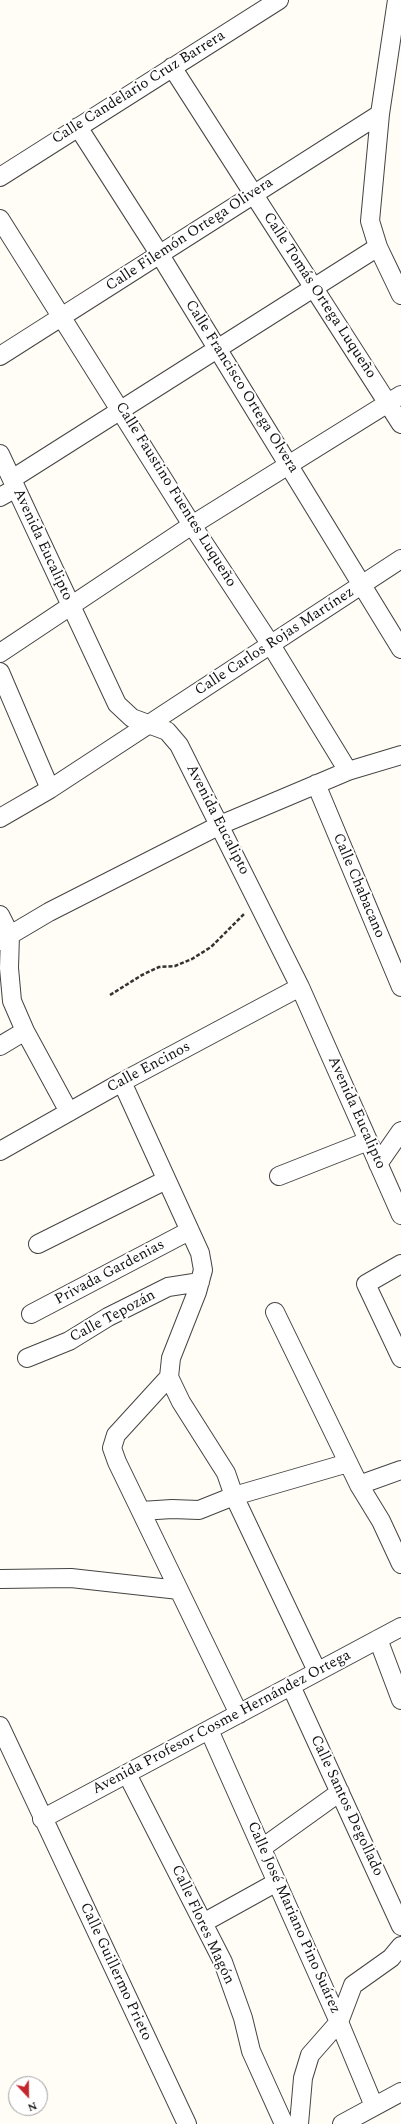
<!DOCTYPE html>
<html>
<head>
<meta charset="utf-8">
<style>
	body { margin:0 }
	#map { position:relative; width:401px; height:2124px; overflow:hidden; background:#fffdf5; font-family:Spectral,serif }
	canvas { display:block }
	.north { position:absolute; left:8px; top:2076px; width:40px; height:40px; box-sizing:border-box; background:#fff; border:1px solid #a0a0a0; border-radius:50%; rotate:158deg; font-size:11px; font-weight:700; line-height:16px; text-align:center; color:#111 }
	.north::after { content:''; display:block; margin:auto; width:14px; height:18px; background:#c4262e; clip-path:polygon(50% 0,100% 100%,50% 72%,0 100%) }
</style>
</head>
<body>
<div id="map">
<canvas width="401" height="2124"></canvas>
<div class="north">N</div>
</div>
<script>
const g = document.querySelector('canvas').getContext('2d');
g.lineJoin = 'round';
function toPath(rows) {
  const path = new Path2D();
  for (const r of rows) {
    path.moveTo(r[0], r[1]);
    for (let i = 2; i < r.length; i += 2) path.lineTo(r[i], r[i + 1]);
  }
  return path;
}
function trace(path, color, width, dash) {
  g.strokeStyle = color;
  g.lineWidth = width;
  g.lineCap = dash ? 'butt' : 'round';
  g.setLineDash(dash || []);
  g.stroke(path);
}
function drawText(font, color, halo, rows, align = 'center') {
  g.font = font + ' Spectral,serif';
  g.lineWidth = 4;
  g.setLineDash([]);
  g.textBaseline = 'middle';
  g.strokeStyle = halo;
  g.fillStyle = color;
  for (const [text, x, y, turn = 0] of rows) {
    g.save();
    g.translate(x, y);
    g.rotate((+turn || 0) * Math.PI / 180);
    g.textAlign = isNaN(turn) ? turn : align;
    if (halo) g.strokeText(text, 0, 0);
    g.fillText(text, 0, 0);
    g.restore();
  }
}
const path = toPath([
	[110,995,142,975,159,967,175,966,192,959,211,947,245,913]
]);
const minor = toPath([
	[397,0,380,114,370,221,378,247,401,295],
	[172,67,401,424],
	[78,127,160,255,401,649],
	[0,177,279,0],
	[0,219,192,525,271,645,348,771],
	[0,356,380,114],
	[0,454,117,704,132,718,167,731,179,745,300,987,401,1215],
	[12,479,378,247],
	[0,497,16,488],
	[0,653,192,525,401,395],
	[0,672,50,789],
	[316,784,401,987],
	[0,818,50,789,401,559],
	[0,915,10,935,9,968,12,1001,25,1031,69,1112],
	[0,941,49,912,220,825,348,771,401,755],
	[0,1046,25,1031],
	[122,1082,200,1253,203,1270,197,1292,171,1358,169,1377,181,1402,226,1473,234,1496,317,1671],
	[0,1151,122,1082,300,987],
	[378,1164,401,1131],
	[279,1176,368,1141],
	[38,1244,166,1180],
	[401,1264,366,1284,401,1358],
	[275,1312,359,1485,381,1521,401,1564],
	[31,1314,189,1231],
	[27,1358,69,1341,108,1317,168,1287,200,1282],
	[169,1377,116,1435,112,1448,117,1462,239,1714],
	[359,1485,401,1470],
	[141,1511,172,1509,199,1510,234,1496,348,1463],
	[0,1579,71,1578,179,1590],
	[378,1639,401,1700],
	[291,1686,401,1926],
	[0,1726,187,2124],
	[209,1730,339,2022,374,2106],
	[127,1774,223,1962,243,2018,251,2051,284,2124],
	[42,1819,401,1627],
	[262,1848,340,1792],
	[203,1923,277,1882],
	[299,2124,303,2078,310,2055,339,2022,353,1985,391,1958,401,1946],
	[342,2124,401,2092]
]);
const streetNames = [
	["Calle Candelario Cruz Barrera",139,88,-32],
	["Calle Filemón Ortega Olivera",190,235,-33],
	["Calle Tomás Ortega Luqueño",319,296,57],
	["Calle Francisco Ortega Olvera",241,387,58],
	["Calle Faustino Fuentes Luqueño",175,495,58],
	["Avenida Eucalipto",42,545,65],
	["Calle Carlos Rojas Martínez",275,642,-33],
	["Avenida Eucalipto",217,820,63],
	["Calle Chabacano",358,886,67],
	["Calle Encinos",149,1068,-28],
	["Avenida Eucalipto",356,1113,66],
	["Privada Gardenias",110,1273,-28],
	["Calle Tepozán",113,1317,-28],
	["Avenida Profesor Cosme Hernández Ortega",222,1723,-28],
	["Calle Santos Degollado",346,1806,65],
	["Calle José Mariano Pino Suárez",293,1918,66],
	["Calle Flores Magón",202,1925,65],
	["Calle Guillermo Prieto",115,1972,65]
];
trace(minor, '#444', 20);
trace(path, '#333', 2.5, [4, 2]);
trace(minor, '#fff', 18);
drawText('15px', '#111', '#fff', streetNames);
</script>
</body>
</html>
